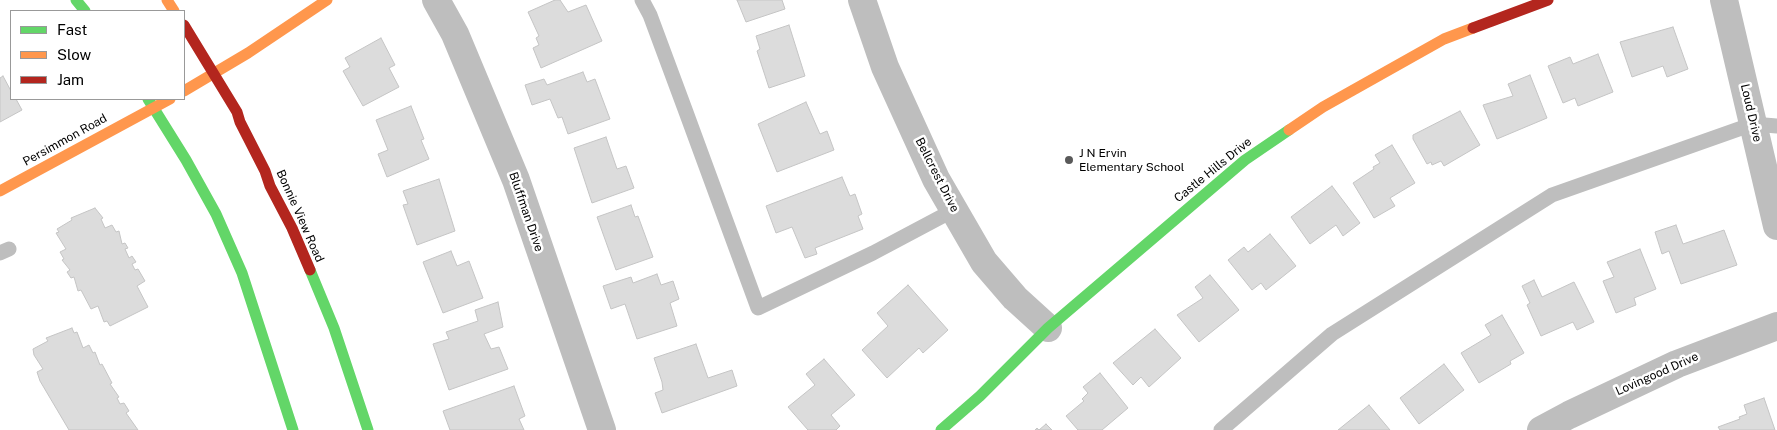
<!DOCTYPE html>
<html>
<head>
<meta charset="utf-8">
<style>
	body { margin:0 }
	#map { position:relative; width:1777px; height:430px; overflow:hidden; background:#fff; font-family:"Public Sans",sans-serif }
	canvas { display:block }
	.legend { position:absolute; left:10px; top:10px; width:175px; height:90px; box-sizing:border-box; background:#fff; border:1px solid #999; margin:0; padding:6px 9px; list-style:none; font-size:15px; color:#000 }
	.legend li { display:flex; align-items:center; gap:10px; height:25px }
	.legend b { width:25px; border:1px solid #999 }
</style>
</head>
<body>
<div id="map">
<canvas width="1777" height="430"></canvas>
<ul class="legend">
<li><b style="height:6px;background:#63d668"></b>Fast</li>
<li><b style="height:6px;background:#ff974d"></b>Slow</li>
<li><b style="height:6px;background:#b3261e"></b>Jam</li>
</ul>
</div>
<script>
const g = document.querySelector('canvas').getContext('2d');
g.lineJoin = 'round';
function fillPath(path, color) {
  g.fillStyle = color;
  g.fill(path, 'evenodd');
}
function toPath(rows) {
  const path = new Path2D();
  for (const r of rows) {
    path.moveTo(r[0], r[1]);
    for (let i = 2; i < r.length; i += 2) path.lineTo(r[i], r[i + 1]);
  }
  return path;
}
function trace(path, color, width, dash) {
  g.strokeStyle = color;
  g.lineWidth = width;
  g.lineCap = dash ? 'butt' : 'round';
  g.setLineDash(dash || []);
  g.stroke(path);
}
function drawText(font, color, halo, rows, align = 'center') {
  g.font = font + ' "Public Sans",sans-serif';
  g.lineWidth = 5;
  g.setLineDash([]);
  g.textBaseline = 'middle';
  g.strokeStyle = halo;
  g.fillStyle = color;
  for (const [text, x, y, turn = 0] of rows) {
    g.save();
    g.translate(x, y);
    g.rotate((+turn || 0) * Math.PI / 180);
    g.textAlign = isNaN(turn) ? turn : align;
    if (halo) g.strokeText(text, 0, 0);
    g.fillText(text, 0, 0);
    g.restore();
  }
}
const building = toPath([
	[555,0,560,0,568,12,586,5,602,41,541,68,533,48,539,45,536,38,539,36,528,12,555,0],
	[737,0,782,0,785,9,746,22,737,0],
	[789,25,805,76,769,88,757,51,760,49,756,36,789,25],
	[1673,27,1688,69,1667,77,1663,66,1632,77,1620,42,1673,27],
	[381,38,395,65,389,68,399,87,363,106,343,71,350,67,345,58,381,38],
	[1598,54,1613,92,1578,106,1575,98,1563,103,1548,66,1570,57,1573,64,1598,54],
	[583,72,587,82,595,79,610,119,568,134,562,117,558,118,550,99,532,105,525,85,544,79,547,85,583,72],
	[1530,75,1547,118,1497,139,1483,105,1513,96,1508,84,1530,75],
	[3,76,11,91,11,99,16,99,22,110,0,122,0,78,3,76],
	[806,102,820,134,827,131,834,150,777,172,758,124,806,102],
	[411,106,424,139,421,140,429,159,387,177,378,154,388,150,376,120,411,106],
	[1460,111,1480,145,1444,166,1441,161,1432,165,1431,162,1427,164,1413,139,1413,135,1460,111],
	[606,137,617,169,626,166,634,188,592,203,574,148,606,137],
	[1392,145,1415,183,1390,198,1395,206,1374,218,1353,183,1374,169,1373,167,1380,163,1375,155,1392,145],
	[842,177,850,196,855,194,862,214,858,216,863,229,815,248,817,254,805,258,792,227,776,233,766,206,842,177],
	[439,179,455,231,417,245,403,205,408,204,403,191,439,179],
	[1332,186,1360,223,1343,236,1336,225,1310,244,1291,217,1332,186],
	[631,205,635,217,638,216,653,257,616,270,597,217,631,205],
	[95,208,103,218,101,219,105,228,112,225,116,232,119,231,122,244,125,243,128,248,125,249,129,258,132,256,136,262,132,264,135,270,138,269,145,281,137,286,148,307,110,326,107,321,104,322,98,306,91,309,81,290,78,291,74,277,71,278,67,272,70,270,62,260,64,259,60,252,66,249,56,233,59,232,57,229,72,220,71,218,95,208],
	[1676,225,1683,244,1724,230,1737,265,1681,284,1669,251,1662,254,1655,232,1676,225],
	[1270,234,1296,266,1266,290,1261,283,1252,290,1228,260,1244,247,1248,252,1270,234],
	[1640,249,1656,289,1634,298,1636,305,1616,313,1603,281,1614,277,1607,262,1640,249],
	[451,251,457,266,469,261,483,298,443,313,423,262,451,251],
	[657,274,661,285,673,281,679,299,670,303,677,326,637,339,625,304,611,309,603,286,631,277,633,283,657,274],
	[1210,275,1239,310,1199,342,1177,315,1203,298,1195,287,1210,275],
	[1534,280,1542,297,1574,282,1594,322,1577,330,1573,322,1541,336,1527,305,1530,303,1522,286,1534,280],
	[908,285,948,330,923,353,919,348,887,378,862,350,888,326,877,313,908,285],
	[498,302,503,327,484,334,491,349,499,347,508,369,449,390,433,344,449,339,446,332,478,321,475,310,498,302],
	[1502,315,1524,353,1510,361,1511,364,1479,383,1461,353,1491,335,1485,325,1502,315],
	[72,328,74,333,77,332,83,348,89,345,93,353,95,352,100,365,102,364,112,383,110,384,119,397,117,398,120,404,124,403,129,411,126,413,138,430,69,430,40,381,37,372,43,369,34,355,33,349,48,341,46,338,72,328],
	[1155,329,1181,358,1149,387,1141,377,1133,385,1113,363,1155,329],
	[696,344,708,378,732,370,737,386,662,413,655,393,663,390,662,382,654,358,696,344],
	[824,359,855,395,831,415,840,426,836,430,808,430,788,407,815,385,806,374,824,359],
	[1444,364,1464,390,1419,424,1400,398,1444,364],
	[1100,373,1128,408,1102,430,1078,430,1066,416,1084,401,1082,399,1088,393,1083,387,1100,373],
	[514,386,525,416,519,419,524,430,450,430,443,411,514,386],
	[1764,398,1775,430,1720,430,1718,427,1740,419,1739,417,1747,414,1744,405,1764,398],
	[1369,405,1390,430,1338,430,1369,405],
	[1046,424,1052,430,1035,430,1037,428,1039,430,1046,424]
]);
const lane = toPath([
	[642,0,650,15,686,112,758,308,873,253,954,210],
	[0,253,9,249],
	[1221,430,1332,334,1552,195,1753,124,1777,126]
]);
const street = toPath([
	[436,0,455,34,516,180,602,430],
	[862,0,885,67,936,179,984,262,1015,298,1048,328],
	[1724,0,1777,226],
	[1541,430,1569,415,1677,364,1777,326]
]);
const fast = toPath([
	[76,0,85,11],
	[148,99,186,160,216,214,242,273,293,430],
	[310,270,334,328,368,430],
	[941,430,980,396,1048,328,1245,160,1289,130]
]);
const slow = toPath([
	[167,0,174,11],
	[184,91,248,53,327,0],
	[1289,130,1323,107,1444,39,1473,28],
	[0,191,170,99]
]);
const jam = toPath([
	[184,25,237,112,240,122,265,171,270,186,292,228,310,270],
	[1473,28,1548,0]
]);
const markers = [
	[1069,160,5,"#595959"]
];
const streetNames = [
	["Loud Drive",1751,113,77],
	["Persimmon Road",65,140,-29],
	["Castle Hills Drive",1213,170,-39],
	["Bellcrest Drive",937,175,63],
	["Bluffman Drive",526,212,71],
	["Bonnie View Road",300,216,66],
	["Lovingood Drive",1657,374,-24]
];
const poiNames = [
	["J N Ervin",1079,153],
	["Elementary School",1079,167]
];
fillPath(building, '#dcdcdc');
trace(building, '#c5c5c5', 1);
trace(lane, '#bebebe', 15);
trace(street, '#bebebe', 28);
trace(fast, '#63d668', 11);
trace(slow, '#ff974d', 11);
trace(jam, '#b3261e', 11);
for (const [x, y, r, color] of markers) {
  const dot = new Path2D();
  dot.arc(x, y, r, 0, 2 * Math.PI);
  g.fillStyle = color;
  g.fill(dot);
  trace(dot, '#fff', 2);
}
drawText('12px', '#000', '#fff', streetNames);
drawText('12px', '#000', '#fff', poiNames, 'left');
</script>
</body>
</html>
